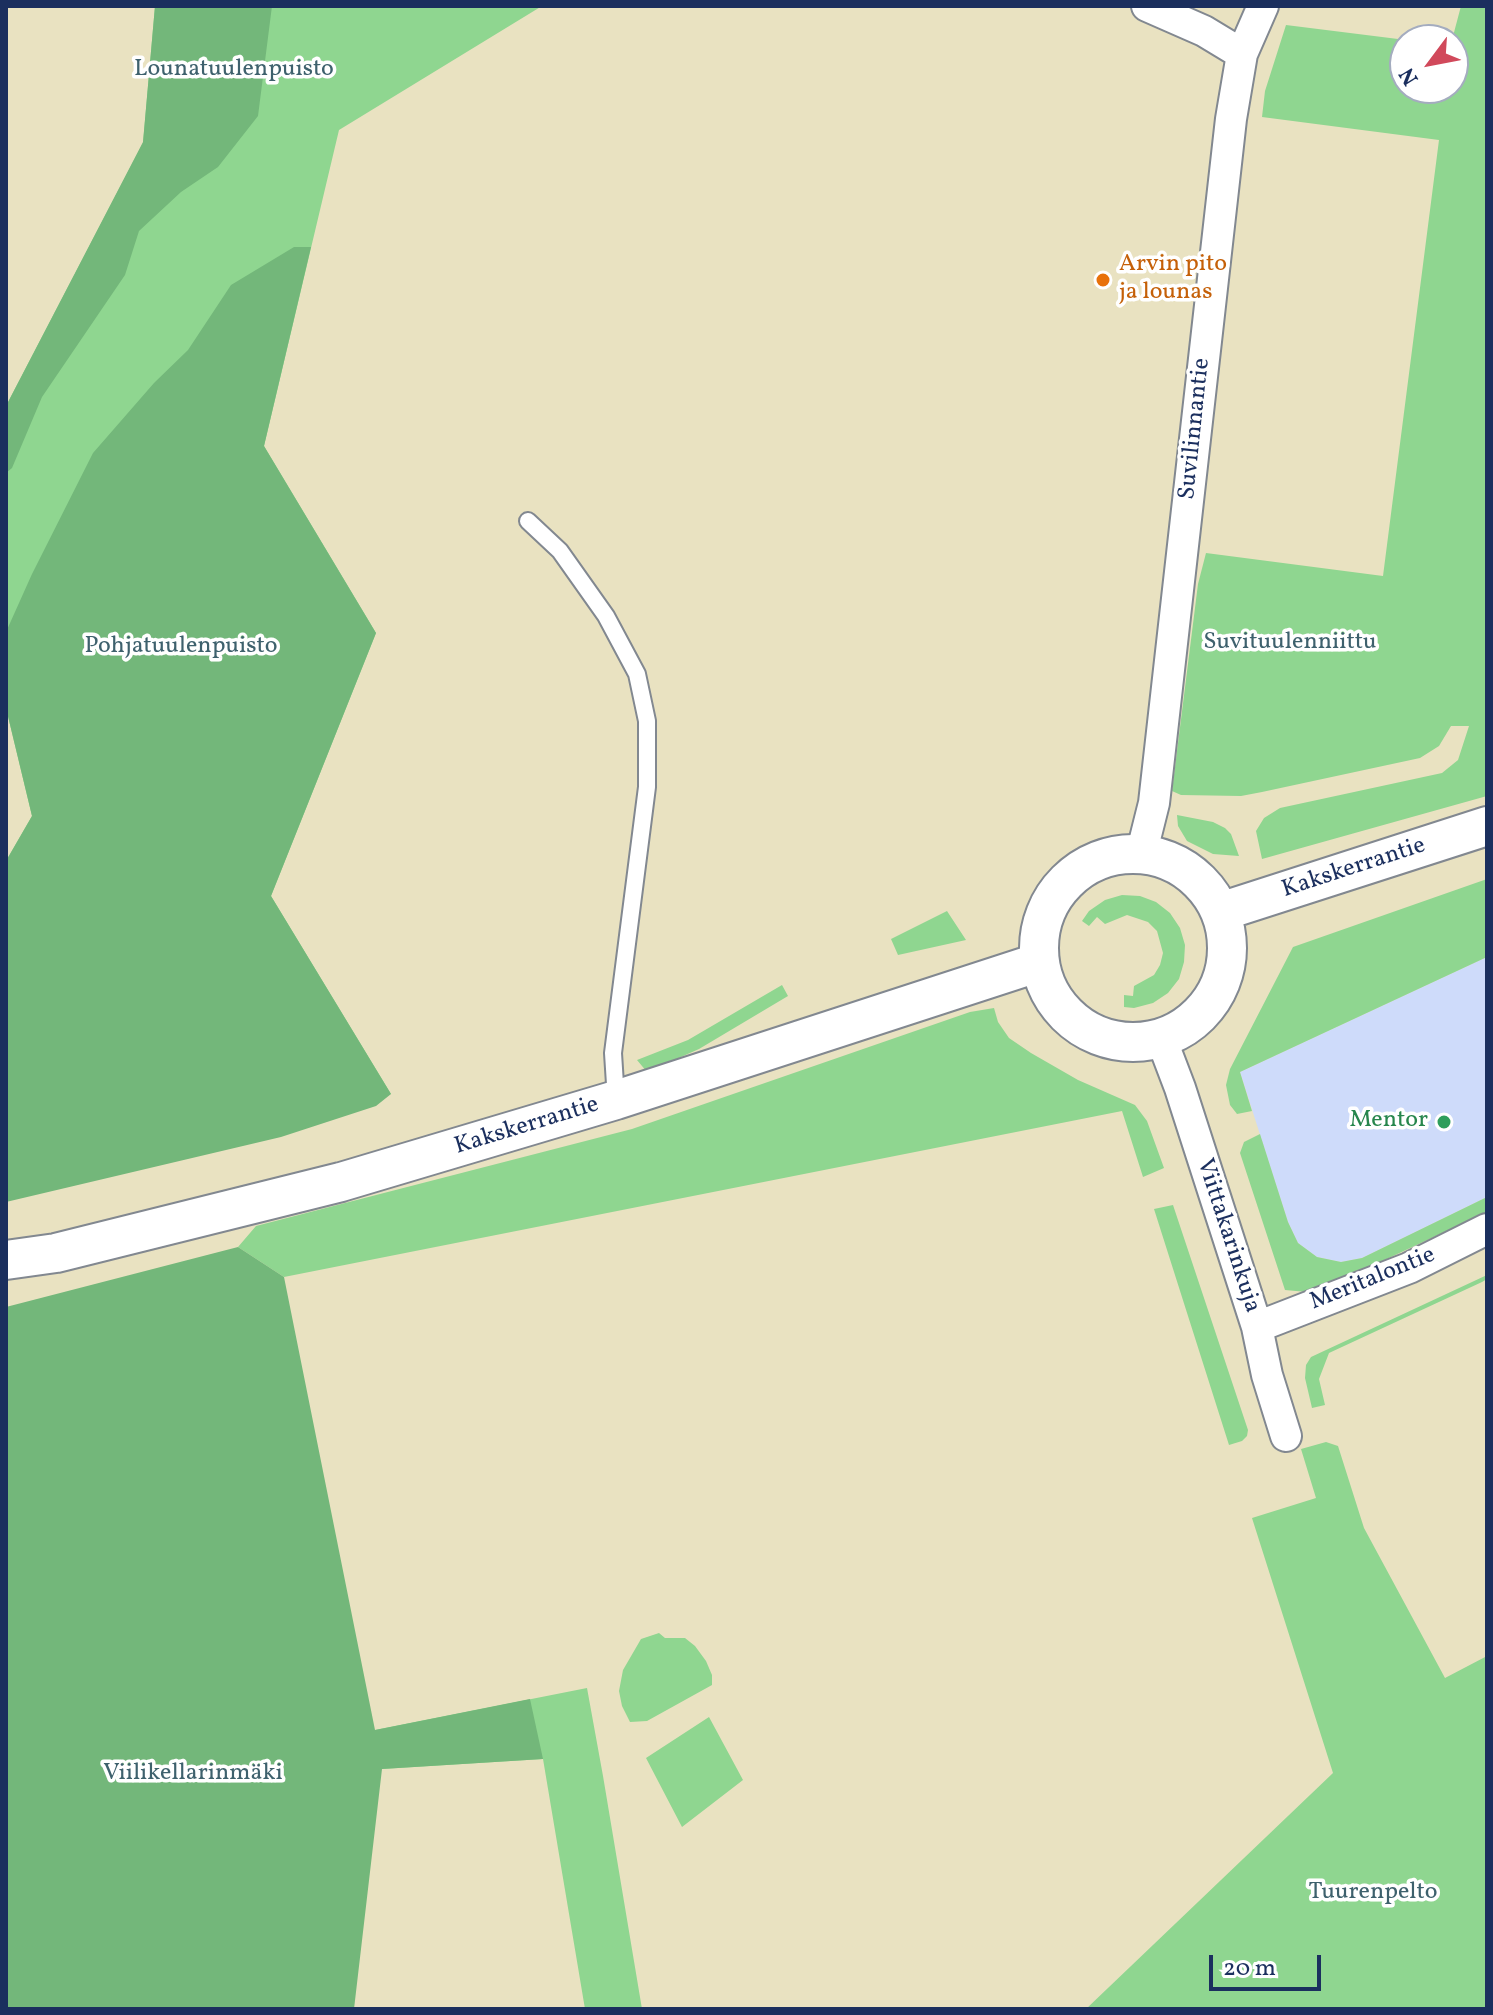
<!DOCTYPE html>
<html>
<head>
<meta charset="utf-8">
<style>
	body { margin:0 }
	#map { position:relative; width:1493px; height:2015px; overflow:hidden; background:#e9e2c1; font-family:Vollkorn,serif }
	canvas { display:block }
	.frame { position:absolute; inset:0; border:8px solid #1b2f5e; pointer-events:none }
	.north { position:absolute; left:1389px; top:24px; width:80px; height:80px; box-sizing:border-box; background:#fff; border:2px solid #a4acbf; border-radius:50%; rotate:238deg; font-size:22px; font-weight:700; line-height:32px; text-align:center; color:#1b2f5e }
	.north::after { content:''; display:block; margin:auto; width:28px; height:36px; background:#d1495b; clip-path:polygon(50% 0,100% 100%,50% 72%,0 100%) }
	.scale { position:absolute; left:1209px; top:1955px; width:112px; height:36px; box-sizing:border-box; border:4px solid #1b2f5e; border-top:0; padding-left:10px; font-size:24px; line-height:28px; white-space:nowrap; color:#1b2f5e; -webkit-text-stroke:6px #fff; paint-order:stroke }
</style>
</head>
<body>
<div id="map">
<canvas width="1493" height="2015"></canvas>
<div class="frame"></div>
<div class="north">N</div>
<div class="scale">20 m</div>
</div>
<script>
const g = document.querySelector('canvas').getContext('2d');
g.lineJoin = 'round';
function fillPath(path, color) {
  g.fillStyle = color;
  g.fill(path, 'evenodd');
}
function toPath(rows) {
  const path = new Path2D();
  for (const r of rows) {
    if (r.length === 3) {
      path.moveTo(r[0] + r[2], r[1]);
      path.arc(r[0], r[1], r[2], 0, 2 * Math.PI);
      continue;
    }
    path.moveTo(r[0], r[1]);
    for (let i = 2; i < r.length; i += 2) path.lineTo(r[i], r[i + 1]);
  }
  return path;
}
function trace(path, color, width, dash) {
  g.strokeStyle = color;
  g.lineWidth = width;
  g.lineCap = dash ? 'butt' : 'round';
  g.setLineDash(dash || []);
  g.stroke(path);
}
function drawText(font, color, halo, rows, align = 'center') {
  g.font = font + ' Vollkorn,serif';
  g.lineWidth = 7;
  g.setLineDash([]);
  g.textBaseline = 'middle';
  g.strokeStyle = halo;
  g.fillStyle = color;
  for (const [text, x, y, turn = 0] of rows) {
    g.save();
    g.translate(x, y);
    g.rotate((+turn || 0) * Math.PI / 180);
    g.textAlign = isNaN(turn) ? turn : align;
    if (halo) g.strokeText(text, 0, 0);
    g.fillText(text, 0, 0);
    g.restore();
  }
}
const built = toPath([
	[1487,957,1487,1197,1362,1258,1341,1262,1317,1257,1298,1243,1288,1222,1240,1072]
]);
const green = toPath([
	[155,6,542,6,339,130,264,446,376,633,271,896,391,1094,139,1156,6,861,32,816,6,708,6,406,143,143],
	[1461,6,1487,6,1487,796,1262,859,1256,831,1264,818,1280,808,1442,773,1458,760,1469,726,1451,726,1439,746,1420,758,1262,792,1241,796,1181,795,1172,791,1198,584,1206,553,1383,576,1439,140,1262,117,1265,91,1286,25,1406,40,1405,88,1453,88,1452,40],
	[1177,815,1213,822,1225,828,1231,834,1239,856,1213,854,1187,841,1178,826],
	[1487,879,1487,957,1240,1072,1252,1111,1237,1114,1230,1105,1226,1085,1230,1069,1293,947],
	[1122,895,1140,896,1156,902,1170,913,1180,928,1185,945,1184,962,1179,979,1168,993,1153,1003,1134,1008,1124,1007,1124,995,1133,996,1134,986,1154,975,1160,965,1163,953,1157,931,1148,922,1127,915,1105,924,1097,917,1089,926,1082,921,1089,911,1105,900],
	[947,911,966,940,898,955,891,939],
	[782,985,788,996,699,1049,647,1072,637,1060,688,1040],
	[994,1008,998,1022,1009,1038,1031,1053,1078,1080,1135,1105,1147,1121,1164,1168,1143,1177,1122,1111,284,1277,238,1247,256,1226,632,1129,970,1012],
	[1260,1134,1288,1222,1298,1243,1317,1257,1341,1262,1362,1258,1487,1197,1487,1212,1329,1286,1307,1292,1285,1290,1240,1153,1244,1142],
	[1173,1205,1248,1430,1247,1436,1242,1441,1229,1445,1154,1209],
	[1487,1275,1487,1279,1482,1282,1329,1353,1319,1379,1325,1405,1312,1408,1305,1378,1306,1365,1311,1357],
	[1326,1442,1338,1446,1364,1528,1445,1678,1487,1656,1487,2009,1086,2009,1333,1773,1252,1518,1316,1498,1301,1449],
	[659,1633,665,1638,685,1638,695,1646,706,1661,712,1675,712,1685,647,1721,630,1722,622,1706,619,1691,623,1670,641,1639],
	[587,1688,603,1776,642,2009,585,2009,543,1759,382,1769,375,1730],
	[709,1717,743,1780,682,1827,646,1758]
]);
const forest = toPath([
	[155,6,272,6,258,116,218,167,181,192,139,231,125,275,42,397,12,468,6,473,6,406,143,142],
	[294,247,311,247,264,446,376,633,271,896,391,1094,376,1106,281,1137,6,1202,6,861,32,816,6,708,6,632,32,574,93,453,154,383,188,350,231,285],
	[238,1247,284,1277,375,1730,530,1699,543,1759,382,1769,354,2009,6,2009,6,1307]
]);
const service = toPath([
	[528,521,560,551,606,616,637,674,647,721,647,787,613,1053,616,1100]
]);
const minor = toPath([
	[1147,6,1204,31,1242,54],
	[1141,855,1154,803,1231,119,1242,54,1263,6],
	[1161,1038,1180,1088,1257,1327,1267,1375,1286,1436],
	[1257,1327,1409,1268,1487,1229]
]);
const tertiary = toPath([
	[1133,948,94],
	[1220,912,1487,826],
	[6,1260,56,1253,341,1182,616,1100,1040,962]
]);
const markers = [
	[1103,280,8,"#e8710a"],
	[1444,1122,8,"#2e9e5b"]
];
const parkNames = [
	["Lounatuulenpuisto",234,71],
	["Suvituulenniittu",1290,644],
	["Pohjatuulenpuisto",181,648],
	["Viilikellarinmäki",193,1775],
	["Tuurenpelto",1373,1894]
];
const foodNames = [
	["Arvin pito",1119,266],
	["ja lounas",1119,294]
];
const streetNames = [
	["Suvilinnantie",1196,429,-84],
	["Kakskerrantie",1354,869,-18],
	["Kakskerrantie",527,1127,-17],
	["Viittakarinkuja",1227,1236,72],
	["Meritalontie",1373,1280,-22]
];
const leisureNames = [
	["Mentor",1428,1122]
];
fillPath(built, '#cedbfa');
fillPath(green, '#8fd690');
fillPath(forest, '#73b77a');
trace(service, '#828890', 20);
trace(minor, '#828890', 34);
trace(tertiary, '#828890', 42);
trace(service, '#fff', 16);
trace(minor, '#fff', 30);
trace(tertiary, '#fff', 38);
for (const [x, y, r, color] of markers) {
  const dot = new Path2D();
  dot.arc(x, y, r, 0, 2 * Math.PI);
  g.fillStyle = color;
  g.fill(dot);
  trace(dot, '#fff', 3);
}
drawText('24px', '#3e616d', '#fff', parkNames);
drawText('24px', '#c56008', '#fff', foodNames, 'left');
drawText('24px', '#1b2f5e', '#fff', streetNames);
drawText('24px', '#27864d', '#fff', leisureNames, 'right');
</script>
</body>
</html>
